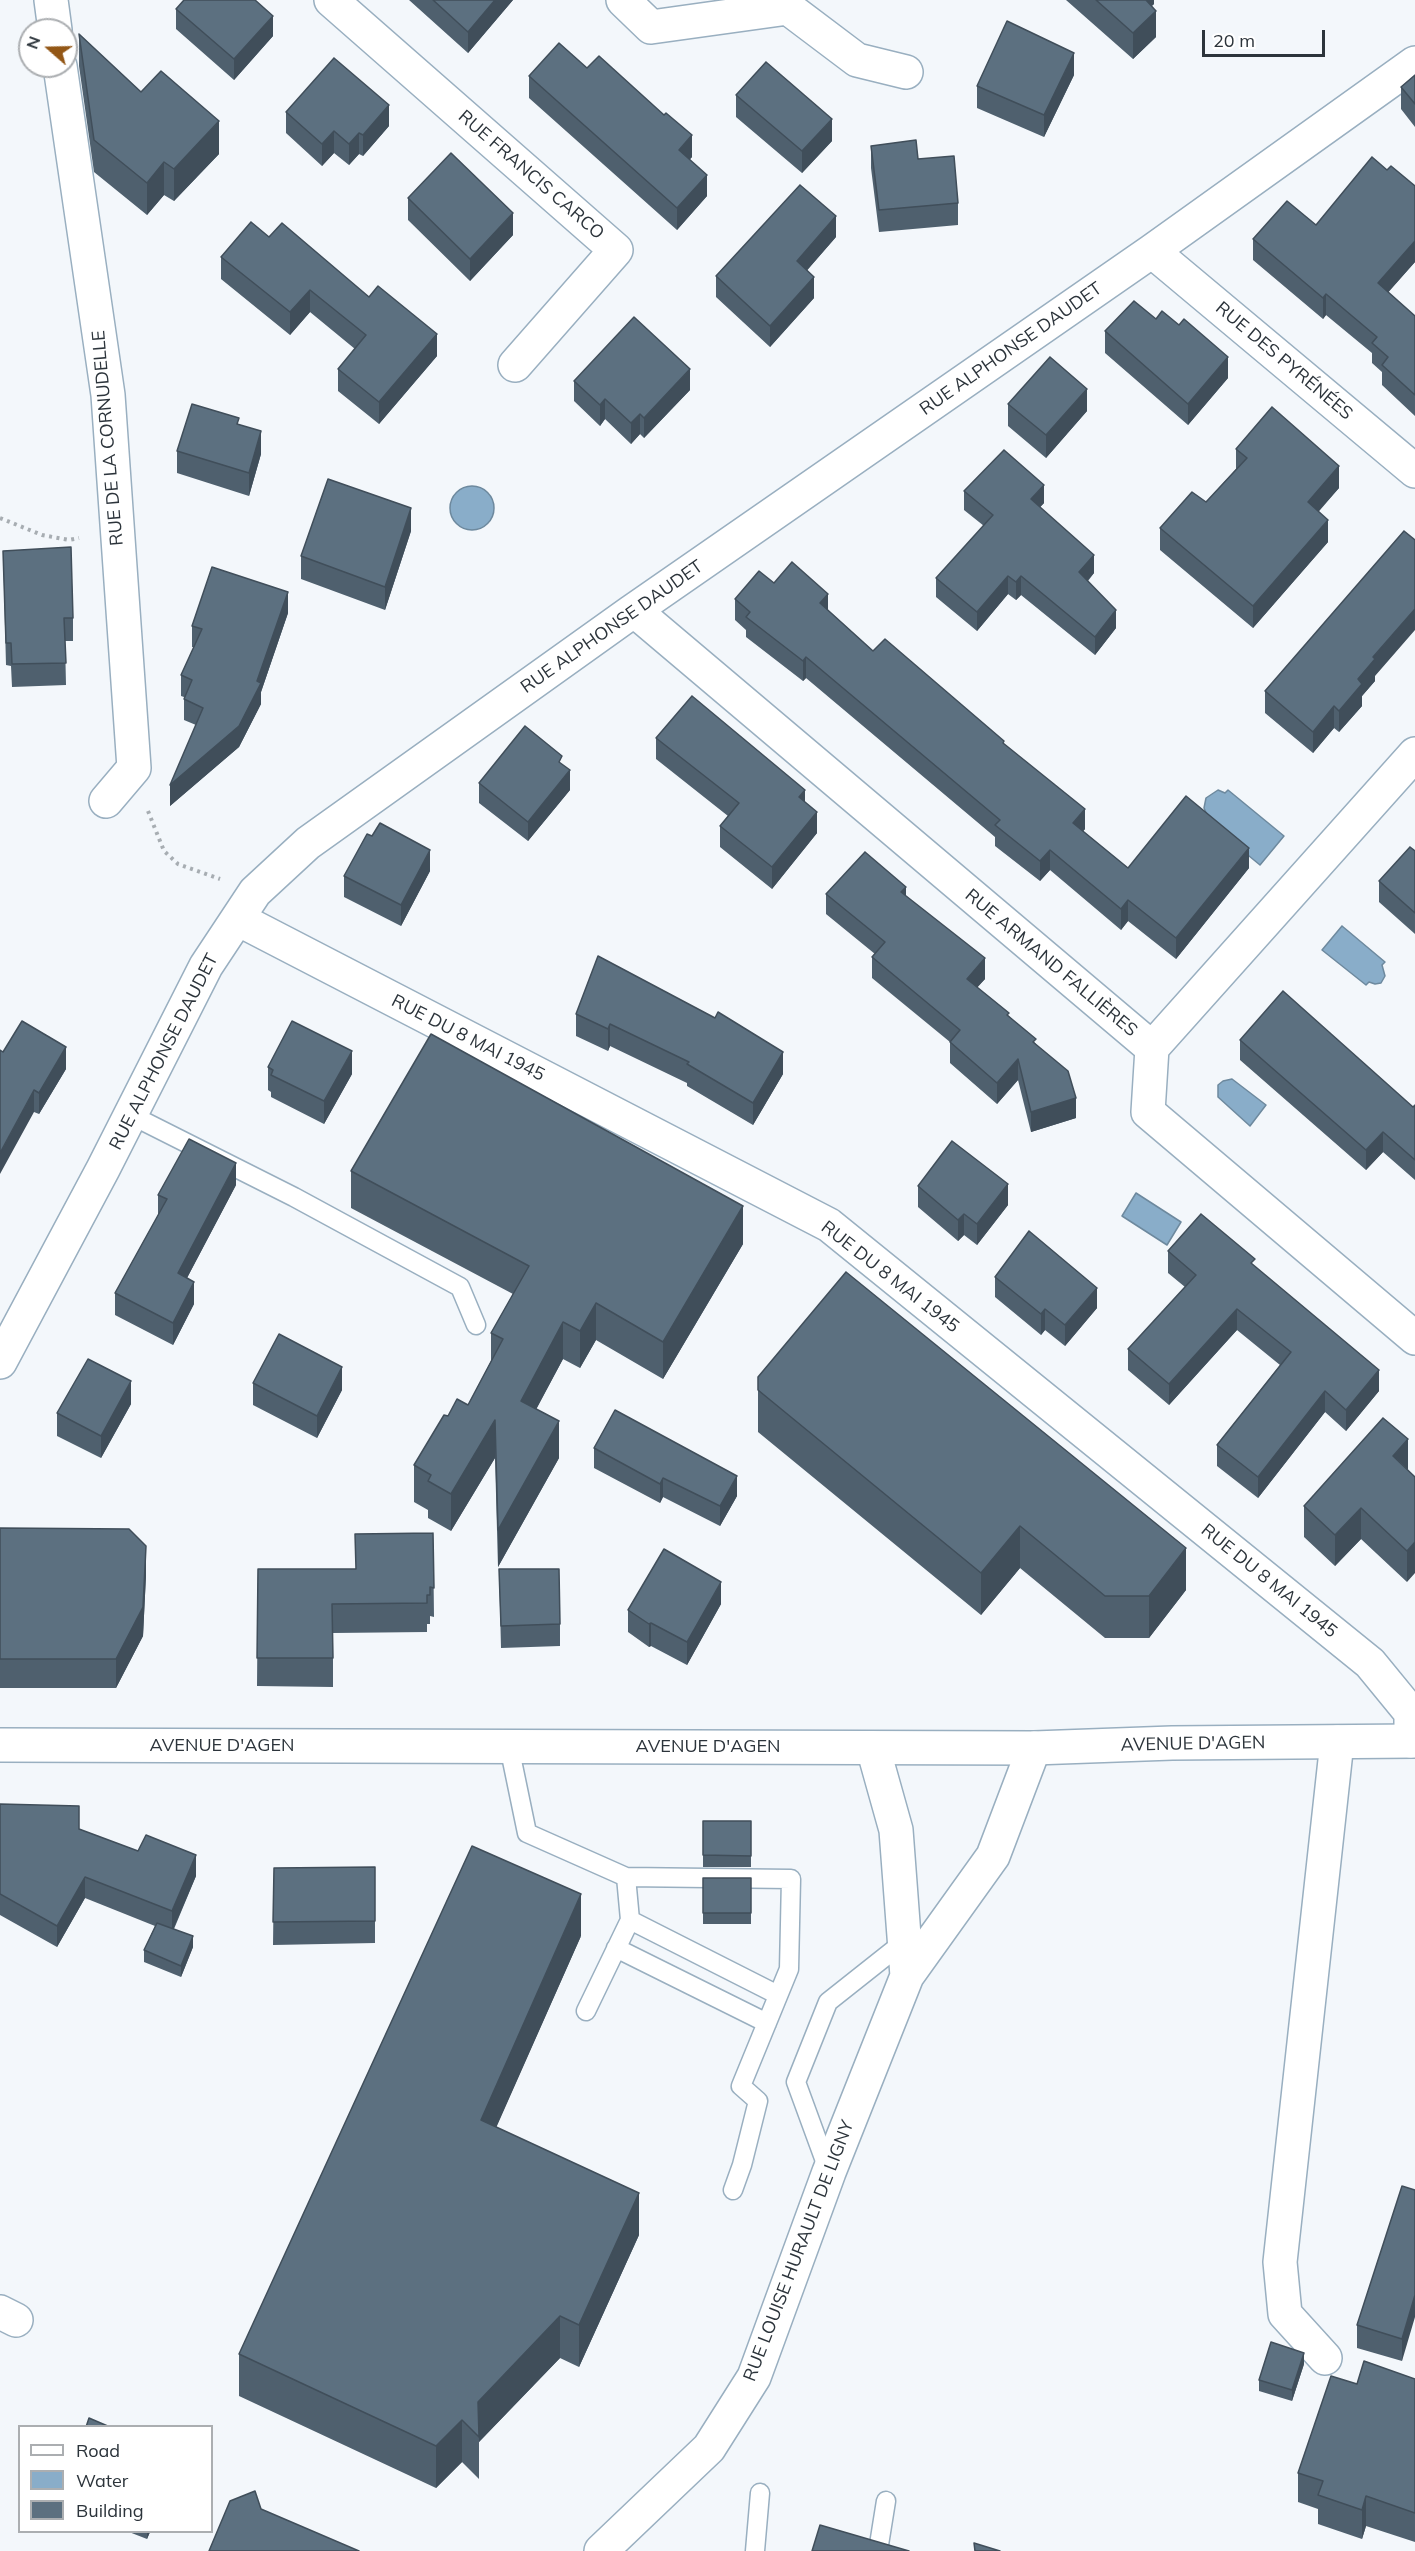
<!DOCTYPE html>
<html>
<head>
<meta charset="utf-8">
<style>
	body { margin:0 }
	#map { position:relative; width:1415px; height:2551px; overflow:hidden; background:#f3f7fb; font-family:Mulish,sans-serif }
	canvas { display:block }
	.legend { position:absolute; left:18px; top:2425px; width:195px; height:108px; box-sizing:border-box; background:#fff; border:2px solid #abaeb1; margin:0; padding:8px 10px; list-style:none; font-size:18px; color:#2c343b }
	.legend li { display:flex; align-items:center; gap:12px; height:30px }
	.legend b { width:30px; border:2px solid #abaeb1 }
	.north { position:absolute; left:18px; top:18px; width:60px; height:60px; box-sizing:border-box; background:#fff; border:2px solid #abaeb1; border-radius:50%; rotate:290deg; font-size:16px; font-weight:700; line-height:24px; text-align:center; color:#2c343b }
	.north::after { content:''; display:block; margin:auto; width:21px; height:27px; background:#935716; clip-path:polygon(50% 0,100% 100%,50% 72%,0 100%) }
	.scale { position:absolute; left:1202px; top:30px; width:123px; height:27px; box-sizing:border-box; border:3px solid #2c343b; border-top:0; padding-left:8px; font-size:18px; line-height:21px; white-space:nowrap; color:#2c343b; -webkit-text-stroke:4px #fff; paint-order:stroke }
</style>
</head>
<body>
<div id="map">
<canvas width="1415" height="2551"></canvas>
<ul class="legend">
<li><b style="height:8px;background:#fff"></b>Road</li>
<li><b style="height:16px;background:#89adc9"></b>Water</li>
<li><b style="height:16px;background:#5c7080"></b>Building</li>
</ul>
<div class="north">N</div>
<div class="scale">20 m</div>
</div>
<script>
const g = document.querySelector('canvas').getContext('2d');
g.lineJoin = 'round';
function fillPath(path, color) {
  g.fillStyle = color;
  g.fill(path, 'evenodd');
}
function toPath(rows) {
  const path = new Path2D();
  for (const r of rows) {
    if (r.length === 3) {
      path.moveTo(r[0] + r[2], r[1]);
      path.arc(r[0], r[1], r[2], 0, 2 * Math.PI);
      continue;
    }
    path.moveTo(r[0], r[1]);
    for (let i = 2; i < r.length; i += 2) path.lineTo(r[i], r[i + 1]);
  }
  return path;
}
function trace(path, color, width, dash) {
  g.strokeStyle = color;
  g.lineWidth = width;
  g.lineCap = dash ? 'butt' : 'round';
  g.setLineDash(dash || []);
  g.stroke(path);
}
function drawText(font, color, halo, rows, align = 'center') {
  g.font = font + ' Mulish,sans-serif';
  g.lineWidth = 6;
  g.setLineDash([]);
  g.textBaseline = 'middle';
  g.strokeStyle = halo;
  g.fillStyle = color;
  for (const [text, x, y, turn = 0] of rows) {
    g.save();
    g.translate(x, y);
    g.rotate((+turn || 0) * Math.PI / 180);
    g.textAlign = isNaN(turn) ? turn : align;
    if (halo) g.strokeText(text, 0, 0);
    g.fillText(text, 0, 0);
    g.restore();
  }
}
const water = toPath([
	[472,508,22],
	[1218,790,1225,793,1228,790,1284,836,1260,865,1204,819,1207,815,1204,808,1206,798,1218,790],
	[1342,926,1385,962,1382,965,1385,976,1381,983,1375,984,1369,982,1366,985,1322,950,1342,926],
	[1232,1079,1266,1105,1250,1126,1218,1097,1218,1085,1223,1081,1232,1079],
	[1136,1193,1181,1222,1167,1245,1122,1216,1136,1193]
]);
const path = toPath([
	[0,518,42,535,69,540,79,538],
	[148,811,164,851,178,864,220,879]
]);
const service = toPath([
	[131,1115,294,1197,460,1287,476,1325],
	[509,1746,527,1833,626,1877,791,1879,789,1969,741,2086,758,2101,742,2165,733,2190],
	[630,1920,778,1995],
	[616,1948,767,2023],
	[586,2011,630,1920,626,1877],
	[829,2172,796,2082,828,2002,905,1941],
	[755,2551,760,2493],
	[878,2551,886,2501]
]);
const minor = toPath([
	[51,0,55,30],
	[331,0,616,250,515,365],
	[623,0,651,27,788,8,857,60,906,72],
	[60,66,108,395,134,768,106,801],
	[1152,251,1415,471],
	[635,611,1152,1048,1148,1112,1415,1338],
	[238,919,829,1225,1370,1663,1411,1713,1411,1741],
	[1152,1048,1415,754],
	[0,1362,103,1169,206,966,255,892,308,843,630,613,1152,251,1415,63],
	[873,1748,896,1830,907,1976],
	[0,2312,16,2320],
	[1325,2358,1285,2314,1280,2262,1337,1742],
	[601,2551,709,2448,754,2377,829,2172,907,1976,993,1856,1034,1748]
]);
const secondary = toPath([
	[0,1745,1034,1748,1172,1743,1415,1741]
]);
const wall = toPath([
	[409,0,513,0,468,53],
	[1066,0,1154,0,1154,4,1152,6,1156,37,1133,59],
	[176,9,273,36,234,80,176,29],
	[79,34,141,92,219,154,174,201,164,195,147,215,94,172,79,66],
	[587,68,692,157,690,159,707,196,677,230,529,98,529,76],
	[1074,75,1044,137,977,108,977,86],
	[1415,75,1415,127,1401,109,1401,87],
	[736,95,832,141,802,173,736,117],
	[286,112,389,126,363,156,359,154,349,165,334,153,322,166,286,133],
	[871,146,918,159,958,203,958,225,879,232,871,168],
	[1387,170,1415,262,1388,292,1415,316,1415,416,1382,385,1382,372,1372,363,1372,353,1326,315,1323,319,1253,260,1253,239,1316,225],
	[408,198,513,235,470,281,408,220],
	[269,237,369,297,437,356,379,424,338,391,338,369,355,349,310,312,290,335,221,279,221,257],
	[836,237,807,270,814,298,770,347,716,297,716,276],
	[1105,331,1228,378,1188,425,1105,353],
	[574,381,690,390,644,438,640,434,631,444,605,419,600,426,574,401],
	[1008,404,1087,411,1046,458,1008,426],
	[239,425,261,454,249,496,177,473,177,451],
	[1236,449,1339,488,1318,511,1328,542,1253,628,1160,550,1160,528,1206,502,1236,469],
	[964,491,1044,503,1040,507,1094,573,1088,581,1116,628,1095,655,1021,595,1016,600,1008,594,977,631,936,597,936,578,984,526,964,510],
	[411,531,385,610,301,579,301,556],
	[3,551,73,618,73,641,65,641,66,685,12,687,11,666,6,665],
	[735,599,828,610,873,651,1004,744,1085,829,1083,831,1128,868,1249,868,1176,959,1128,921,1121,930,1050,870,1040,881,995,846,995,837,806,678,803,681,746,637,746,630,735,620],
	[288,613,261,692,261,704,239,747,170,806,196,725,184,720,184,697,181,696,181,675,194,647,192,647,192,626],
	[1375,676,1375,681,1362,696,1362,706,1339,732,1334,728,1313,753,1265,713,1265,691],
	[656,738,805,803,817,833,772,889,720,847,720,826,728,816,656,759],
	[479,783,570,790,528,841,479,803],
	[1415,851,1415,934,1379,902,1379,881],
	[430,871,401,926,344,897,344,876],
	[826,894,906,896,985,979,977,987,1009,1016,1036,1044,1076,1118,1031,1132,1018,1080,997,1104,950,1063,950,1042,872,978,872,957,875,954,826,914],
	[576,1014,783,1074,753,1125,687,1086,687,1083,610,1046,608,1051,576,1036],
	[1240,1040,1413,1107,1415,1105,1415,1180,1383,1152,1366,1170,1240,1060],
	[3,1052,66,1069,39,1114,34,1112],
	[268,1067,352,1074,324,1124,271,1097,271,1092,268,1090],
	[351,1171,743,1244,663,1379,596,1340,580,1368,563,1359,536,1409,559,1458,498,1567,495,1458,451,1531,428,1518,428,1510,414,1502,414,1465,448,1416,468,1405,491,1361,491,1333,513,1294,351,1208],
	[236,1185,187,1278,194,1304,173,1345,115,1315,115,1293,158,1215,158,1195],
	[918,1186,1008,1205,977,1245,964,1235,958,1241,918,1207],
	[1168,1251,1255,1267,1379,1391,1346,1431,1325,1412,1258,1498,1217,1466,1217,1445,1280,1365,1237,1330,1169,1405,1128,1370,1128,1349,1185,1287,1168,1273],
	[995,1277,1097,1308,1065,1346,1045,1330,1041,1335,995,1297],
	[758,1377,1186,1590,1149,1638,1105,1638,1020,1568,981,1615,758,1432],
	[253,1383,342,1390,317,1438,253,1405],
	[131,1404,101,1458,57,1436,57,1413],
	[594,1448,737,1496,720,1526,663,1497,660,1503,594,1468],
	[1408,1470,1407,1582,1361,1539,1335,1566,1304,1537,1304,1506],
	[0,1528,146,1575,143,1636,116,1688,0,1688],
	[433,1533,434,1617,430,1616,430,1624,427,1624,427,1632,333,1633,333,1687,257,1686,258,1569,355,1569],
	[499,1569,560,1624,560,1646,501,1648],
	[721,1604,687,1665,651,1646,649,1647,628,1632,628,1610],
	[0,1804,79,1829,196,1876,174,1929,193,1947,181,1977,144,1962,144,1950,155,1926,85,1898,57,1947,0,1915],
	[703,1821,751,1821,751,1867,703,1867],
	[375,1867,375,1943,273,1945,274,1868],
	[703,1878,751,1878,751,1924,703,1924],
	[581,1936,496,2127,639,2235,579,2367,560,2358,479,2442,479,2479,462,2462,436,2488,239,2396,239,2354],
	[1415,2190,1402,2361,1357,2348,1357,2325],
	[1304,2364,1292,2401,1259,2391,1259,2380],
	[1415,2379,1415,2542,1366,2526,1362,2539,1318,2524,1318,2509,1298,2502,1298,2473,1357,2384],
	[129,2532,150,2532,147,2539]
]);
const shadedWall = toPath([
	[495,0,513,0,468,53,468,32],
	[1137,0,1154,0,1154,4,1137,16],
	[1156,11,1156,37,1133,59,1133,33],
	[273,16,273,36,234,80,234,59],
	[1074,53,1074,75,1044,137,1044,115],
	[389,105,389,126,363,156,363,135],
	[832,119,832,141,802,173,802,151],
	[219,121,219,154,174,201,174,169],
	[334,131,334,153,322,166,322,144],
	[359,133,359,154,349,165,349,144],
	[692,135,692,157,679,171,679,150],
	[164,162,164,195,147,215,147,183],
	[707,175,707,196,677,230,677,208],
	[513,213,513,235,470,281,470,259],
	[836,216,836,237,797,282,797,261],
	[1415,241,1415,262,1378,304,1378,283],
	[814,277,814,298,770,347,770,326],
	[310,290,310,312,290,335,290,312],
	[1326,294,1326,315,1323,319,1323,298],
	[437,334,437,356,379,424,379,402],
	[1228,357,1228,378,1188,425,1188,404],
	[690,369,690,390,644,438,644,418],
	[1087,389,1087,411,1046,458,1046,435],
	[605,399,605,419,600,426,600,405],
	[640,414,640,434,631,444,631,423],
	[261,431,261,454,249,496,249,473],
	[1339,466,1339,488,1308,524,1308,502],
	[1044,485,1044,503,1031,517,1031,499],
	[411,508,411,531,385,610,385,587],
	[1328,520,1328,542,1253,628,1253,606],
	[1094,555,1094,573,1079,590,1079,572],
	[1008,576,1008,594,977,631,977,612],
	[1021,576,1021,595,1016,600,1016,582],
	[288,592,288,613,261,692,261,704,239,747,170,806,170,785,257,681],
	[828,594,828,615,820,603],
	[1415,609,1415,630,1375,676,1375,681,1362,696,1362,706,1339,732,1339,711,1358,679,1373,657],
	[1116,610,1116,628,1095,655,1095,637],
	[806,657,806,678,803,681,803,661],
	[1334,706,1334,728,1313,753,1313,732],
	[570,770,570,790,528,841,528,822],
	[805,790,805,811,799,797],
	[1085,809,1085,829,1073,843,1073,823],
	[817,812,817,833,772,889,772,867],
	[1249,848,1249,868,1176,959,1176,938],
	[430,850,430,871,401,926,401,905],
	[1050,850,1050,870,1040,881,1040,861],
	[906,887,906,907,901,892],
	[1128,900,1128,921,1121,930,1121,909],
	[985,958,985,979,967,999,967,979],
	[610,1024,610,1046,608,1051,608,1029],
	[66,1047,66,1069,39,1114,39,1093],
	[352,1051,352,1074,324,1124,324,1101],
	[783,1052,783,1074,753,1125,753,1103],
	[1018,1059,1018,1080,997,1104,997,1083],
	[34,1090,34,1112,0,1174,0,1153],
	[1076,1098,1076,1118,1031,1132,1031,1112],
	[1383,1132,1383,1152,1366,1170,1366,1150],
	[236,1163,236,1185,178,1295,178,1273],
	[1008,1184,1008,1205,977,1245,977,1224],
	[743,1206,743,1244,663,1379,663,1342],
	[964,1214,964,1235,958,1241,958,1220],
	[194,1282,194,1304,173,1345,173,1323],
	[1097,1288,1097,1308,1065,1346,1065,1325],
	[596,1303,596,1340,580,1368,580,1331],
	[1045,1309,1045,1330,1041,1335,1041,1314],
	[1237,1309,1237,1330,1169,1405,1169,1384],
	[563,1322,563,1359,521,1438,521,1401],
	[342,1367,342,1390,317,1438,317,1416],
	[1379,1370,1379,1391,1346,1431,1346,1410],
	[131,1381,131,1404,101,1458,101,1436],
	[1325,1391,1325,1412,1258,1498,1258,1477],
	[495,1420,495,1458,451,1531,451,1494],
	[559,1421,559,1458,498,1567,498,1530],
	[1408,1439,1408,1470,1393,1456],
	[737,1476,737,1496,720,1526,720,1506],
	[663,1478,663,1497,660,1503,660,1484],
	[1361,1508,1361,1539,1335,1566,1335,1535],
	[1020,1526,1020,1568,981,1615,981,1573],
	[1415,1542,1415,1573,1407,1582,1407,1551],
	[146,1546,146,1575,143,1636,116,1688,116,1659],
	[1186,1548,1186,1590,1149,1638,1149,1596],
	[721,1582,721,1604,687,1665,687,1642],
	[651,1623,651,1646,649,1647,649,1624],
	[196,1855,196,1876,172,1932,172,1911],
	[85,1877,85,1898,57,1947,57,1926],
	[581,1894,581,1936,481,2162,481,2120],
	[193,1936,193,1947,181,1977,181,1966],
	[639,2193,639,2235,579,2367,579,2325],
	[1415,2295,1415,2317,1402,2361,1402,2339],
	[560,2316,560,2358,479,2442,478,2402],
	[1304,2353,1304,2364,1292,2401,1292,2390],
	[462,2420,462,2462,436,2488,436,2446],
	[1366,2496,1366,2526,1362,2539,1362,2510],
	[147,2532,150,2532,147,2539]
]);
const building = toPath([
	[184,0,255,0,273,16,234,59,176,9,184,0],
	[433,0,495,0,468,32,433,0],
	[1096,0,1146,0,1156,11,1133,33,1096,0],
	[1007,21,1074,53,1044,115,977,86,1007,21],
	[79,34,141,92,161,71,219,121,174,169,164,162,147,183,94,140,79,34],
	[559,43,587,68,599,56,664,115,666,113,692,135,679,150,707,175,677,208,529,76,559,43],
	[334,58,389,105,363,135,359,133,349,144,334,131,322,144,286,112,334,58],
	[766,62,832,119,802,151,736,95,766,62],
	[1415,75,1415,104,1401,87,1415,75],
	[916,140,918,159,954,156,958,203,879,210,871,146,916,140],
	[451,153,513,213,470,259,408,198,451,153],
	[1372,157,1387,170,1391,166,1415,186,1415,241,1378,283,1415,316,1415,395,1382,365,1388,357,1372,343,1377,337,1326,294,1323,298,1253,239,1287,201,1316,225,1372,157],
	[800,185,836,216,797,261,814,277,770,326,716,276,800,185],
	[251,222,269,237,282,223,369,297,378,286,437,334,379,402,338,369,366,335,310,290,290,312,221,257,251,222],
	[1134,301,1156,319,1162,311,1179,325,1184,319,1228,357,1188,404,1105,331,1134,301],
	[634,317,690,369,644,418,640,414,631,423,605,399,600,405,574,381,634,317],
	[1050,357,1087,389,1046,435,1008,404,1050,357],
	[192,404,239,418,237,424,261,431,249,473,177,451,192,404],
	[1272,407,1339,466,1308,502,1328,520,1253,606,1160,528,1192,492,1206,502,1247,458,1236,449,1272,407],
	[1004,450,1044,485,1031,499,1094,555,1079,572,1116,610,1095,637,1021,576,1016,582,1008,576,977,612,936,578,993,515,964,491,1004,450],
	[328,479,411,508,385,587,301,556,328,479],
	[1404,531,1415,540,1415,609,1373,657,1375,659,1358,679,1362,684,1339,711,1334,706,1313,732,1265,691,1404,531],
	[71,547,73,618,64,618,66,663,12,664,11,643,6,643,3,551,71,547],
	[792,562,828,594,820,603,873,651,885,639,1004,741,1003,743,1085,809,1073,823,1128,868,1186,796,1249,848,1176,938,1128,900,1121,909,1050,850,1040,861,995,825,1000,820,806,657,803,661,746,617,750,612,735,599,759,571,774,583,792,562],
	[212,567,288,592,257,681,261,683,239,726,170,785,203,708,184,699,192,680,181,675,202,629,192,626,212,567],
	[692,696,805,790,799,797,817,812,772,867,720,826,739,803,656,738,692,696],
	[525,726,562,756,559,762,570,770,528,822,479,783,525,726],
	[380,823,430,850,401,905,344,876,367,834,372,836,380,823],
	[1410,847,1415,851,1415,913,1379,881,1410,847],
	[865,852,906,887,901,892,985,958,967,979,1009,1013,1007,1015,1036,1039,1033,1042,1068,1071,1076,1098,1031,1112,1018,1059,997,1083,950,1042,960,1030,872,957,885,942,826,894,865,852],
	[598,956,715,1018,718,1012,783,1052,753,1103,687,1064,689,1062,610,1024,608,1029,576,1014,598,956],
	[1283,991,1413,1107,1415,1105,1415,1160,1383,1132,1366,1150,1240,1040,1283,991],
	[22,1021,66,1047,39,1093,34,1090,0,1153,0,1050,3,1052,22,1021],
	[292,1021,352,1051,324,1101,271,1075,273,1070,268,1067,292,1021],
	[431,1034,743,1206,663,1342,596,1303,580,1331,563,1322,521,1401,559,1421,498,1530,495,1420,451,1494,428,1481,431,1475,414,1465,444,1415,448,1416,457,1399,468,1405,503,1339,491,1333,529,1266,351,1171,431,1034],
	[189,1139,236,1163,178,1273,194,1282,173,1323,115,1293,167,1199,158,1195,189,1139],
	[952,1141,1008,1184,977,1224,964,1214,958,1220,918,1186,952,1141],
	[1201,1214,1255,1259,1251,1263,1379,1370,1346,1410,1325,1391,1258,1477,1217,1445,1291,1352,1237,1309,1169,1384,1128,1349,1196,1275,1168,1251,1201,1214],
	[1029,1231,1097,1288,1065,1325,1045,1309,1041,1314,995,1277,1029,1231],
	[846,1272,1186,1548,1149,1596,1105,1596,1020,1526,981,1573,758,1390,758,1377,846,1272],
	[279,1334,342,1367,317,1416,253,1383,279,1334],
	[88,1359,131,1381,101,1436,57,1413,88,1359],
	[615,1410,737,1476,720,1506,663,1478,660,1484,594,1448,615,1410],
	[1383,1418,1408,1439,1393,1456,1415,1477,1415,1542,1407,1551,1361,1508,1335,1535,1304,1506,1383,1418],
	[0,1528,129,1529,146,1546,143,1607,116,1659,0,1659,0,1528],
	[433,1533,434,1588,430,1587,430,1595,427,1595,427,1603,332,1604,333,1658,257,1658,258,1569,356,1569,355,1534,433,1533],
	[664,1549,721,1582,687,1642,651,1623,649,1624,628,1610,664,1549],
	[499,1569,559,1569,560,1624,501,1626,499,1569],
	[0,1804,79,1806,79,1829,138,1851,146,1835,196,1855,172,1911,85,1877,57,1926,0,1894,0,1804],
	[703,1821,751,1821,751,1856,703,1855,703,1821],
	[472,1846,581,1894,481,2120,639,2193,579,2325,560,2316,478,2402,479,2437,462,2420,436,2446,239,2354,472,1846],
	[375,1867,375,1921,273,1922,274,1868,375,1867],
	[703,1878,751,1878,751,1913,703,1913,703,1878],
	[157,1923,193,1936,181,1966,144,1950,157,1923],
	[1402,2186,1415,2190,1415,2295,1402,2339,1357,2325,1402,2186],
	[1271,2342,1304,2353,1292,2390,1259,2380,1271,2342],
	[1364,2361,1415,2379,1415,2513,1366,2496,1362,2510,1318,2495,1323,2481,1298,2473,1331,2376,1357,2384,1364,2361],
	[89,2418,110,2427,86,2427,89,2418],
	[255,2491,261,2509,359,2551,209,2551,230,2501,255,2491],
	[820,2525,909,2551,812,2551,820,2525],
	[974,2543,1000,2551,975,2551,974,2543]
]);
const streetNames = [
	["RUE FRANCIS CARCO",531,175,41],
	["RUE ALPHONSE DAUDET",1011,349,-35],
	["RUE DES PYRÉNÉES",1284,361,40],
	["RUE DE LA CORNUDELLE",108,438,-95],
	["RUE ALPHONSE DAUDET",612,627,-35],
	["RUE ARMAND FALLIÈRES",1051,963,40],
	["RUE DU 8 MAI 1945",468,1038,27],
	["RUE ALPHONSE DAUDET",164,1052,-63],
	["RUE DU 8 MAI 1945",890,1277,38],
	["RUE DU 8 MAI 1945",1269,1581,39],
	["AVENUE D'AGEN",1193,1744,-1],
	["AVENUE D'AGEN",222,1746],
	["AVENUE D'AGEN",708,1747],
	["RUE LOUISE HURAULT DE LIGNY",799,2251,-69]
];
fillPath(water, '#89adc9');
trace(water, '#6d899e', 1.5);
trace(service, '#99afc0', 21);
trace(minor, '#99afc0', 36);
trace(secondary, '#99afc0', 36);
trace(path, '#a7adb2', 4, [3, 4.5]);
trace(service, '#fff', 18);
trace(minor, '#fff', 33);
trace(secondary, '#fff', 33);
fillPath(wall, '#4f606e');
fillPath(shadedWall, '#404e5a');
fillPath(building, '#5c7080');
trace(building, '#404e5a', 1.5);
drawText('18px', '#2c343b', '#fff', streetNames);
</script>
</body>
</html>
